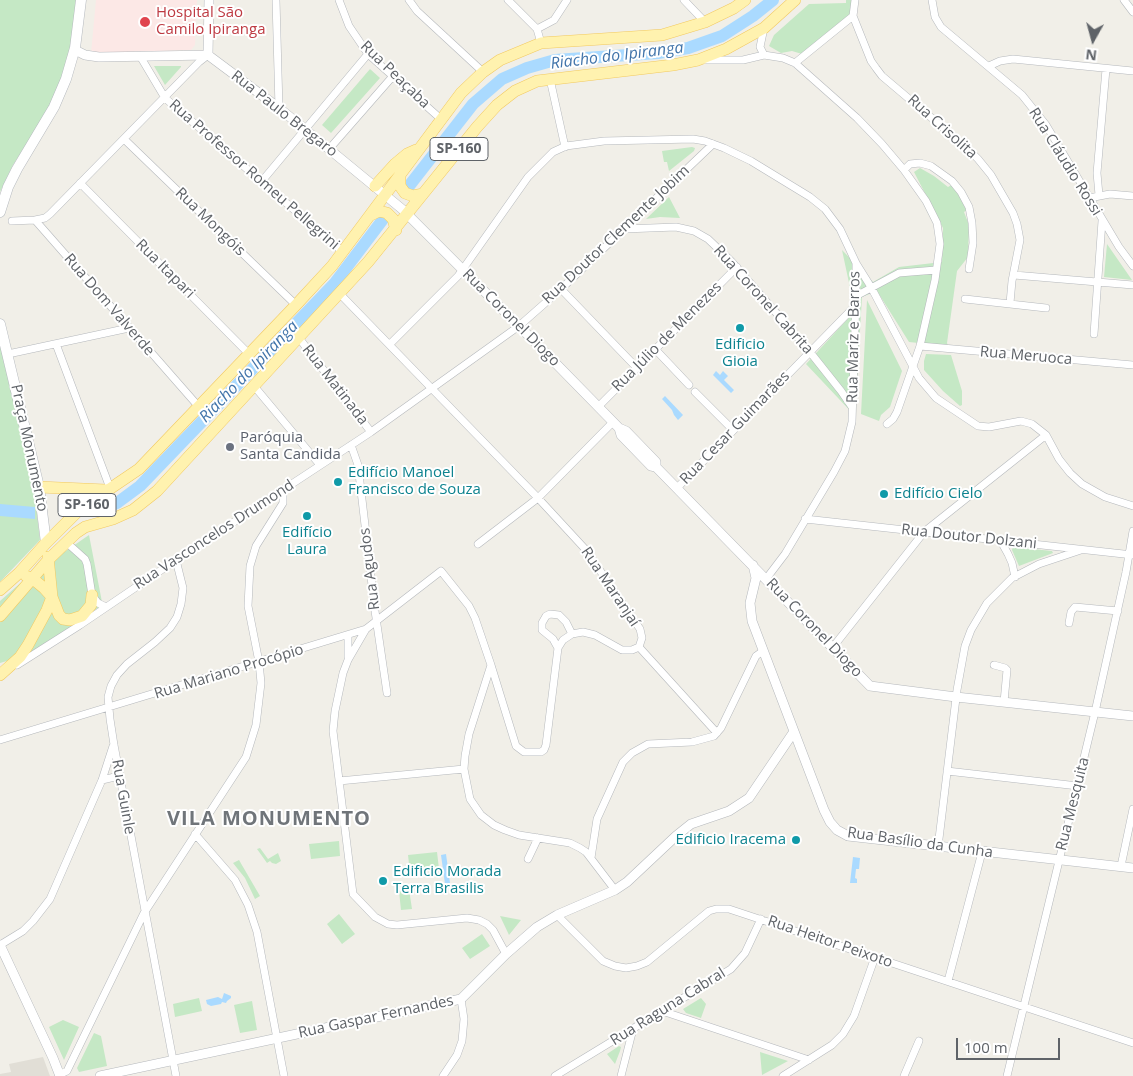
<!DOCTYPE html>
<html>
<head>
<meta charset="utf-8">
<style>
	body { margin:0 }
	#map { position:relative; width:1133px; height:1076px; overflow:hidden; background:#f1efe8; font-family:"Open Sans",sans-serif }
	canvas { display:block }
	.north { position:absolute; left:1068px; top:15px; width:50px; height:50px; -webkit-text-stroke:4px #fff; paint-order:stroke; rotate:187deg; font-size:14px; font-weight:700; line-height:20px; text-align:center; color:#5f6368 }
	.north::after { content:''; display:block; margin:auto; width:18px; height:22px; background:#5f6368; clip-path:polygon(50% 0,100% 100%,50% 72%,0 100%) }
	.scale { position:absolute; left:956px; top:1038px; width:104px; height:22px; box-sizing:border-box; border:2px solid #5f6368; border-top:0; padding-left:6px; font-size:15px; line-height:18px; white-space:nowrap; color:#5f6368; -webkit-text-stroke:4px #fff; paint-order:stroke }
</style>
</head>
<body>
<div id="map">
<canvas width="1133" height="1076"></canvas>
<div class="north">N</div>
<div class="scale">100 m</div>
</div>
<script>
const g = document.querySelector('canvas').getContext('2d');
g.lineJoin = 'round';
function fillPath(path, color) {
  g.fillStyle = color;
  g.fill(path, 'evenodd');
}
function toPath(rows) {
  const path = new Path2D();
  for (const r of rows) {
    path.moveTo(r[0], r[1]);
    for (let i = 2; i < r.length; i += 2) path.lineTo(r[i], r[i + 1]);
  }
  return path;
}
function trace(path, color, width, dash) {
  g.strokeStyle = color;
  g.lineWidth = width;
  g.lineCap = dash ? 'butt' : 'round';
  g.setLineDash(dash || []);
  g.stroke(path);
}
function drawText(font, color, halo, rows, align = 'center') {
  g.font = font + ' "Open Sans",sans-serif';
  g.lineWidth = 4;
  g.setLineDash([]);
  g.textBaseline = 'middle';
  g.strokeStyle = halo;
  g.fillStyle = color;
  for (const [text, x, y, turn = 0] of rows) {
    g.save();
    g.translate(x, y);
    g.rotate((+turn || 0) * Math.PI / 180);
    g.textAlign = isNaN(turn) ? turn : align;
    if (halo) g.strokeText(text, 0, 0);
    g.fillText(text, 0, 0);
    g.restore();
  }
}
const education = toPath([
	[43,1057,50,1076,0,1076,0,1074,11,1072,9,1064]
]);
const medical = toPath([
	[96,0,197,0,195,45,191,50,91,53]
]);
const green = toPath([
	[0,0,76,0,74,31,62,85,43,118,13,165,0,192],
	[846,0,853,0,852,16,802,54,792,51,781,53,769,46,774,35,809,4,846,3],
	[154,66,181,66,181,67,165,85],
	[370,69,380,78,331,133,322,125],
	[692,147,695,148,694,151,669,171,667,162,664,162,662,151],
	[920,168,934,176,948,187,953,184,967,210,964,212,969,225,968,257,957,271,947,343,948,346,909,342,877,291,862,297,855,416,806,364,855,311,842,250,873,282,899,267,942,262,943,228,914,172],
	[669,197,680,218,660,217,646,219],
	[1107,244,1132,280,1104,277],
	[867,300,902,371,890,407,881,415,879,421,861,414],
	[0,345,34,488,40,540,0,582],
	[926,354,951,355,962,391,962,405,960,406,943,391,924,370,924,361],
	[89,535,102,602,100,606,81,622,31,654,0,663,0,601,25,579],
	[1013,547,1052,551,1053,553,1019,566,1012,550],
	[339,841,340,856,311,859,309,844],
	[260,848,268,859,278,853,281,861,276,864,272,863,270,861,267,863,257,849],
	[437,852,439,869,410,872,408,855],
	[239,860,260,896,255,899,245,878,233,863],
	[409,889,412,909,401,910,399,891],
	[339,914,355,934,342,944,327,924],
	[500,916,521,920,509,935],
	[482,934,490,946,470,959,462,948],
	[199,998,202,1011,175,1017,173,1004],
	[701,998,706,1004,701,1018,686,1013,683,1009],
	[252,1001,257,1030,240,1033,234,1005],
	[63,1020,79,1027,64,1060,49,1027],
	[94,1033,101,1036,107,1066,79,1072,77,1068],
	[619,1046,621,1047,620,1051,615,1064,607,1054],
	[760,1052,788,1061,762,1075]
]);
const water = toPath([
	[716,371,720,375,723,371,728,376,724,380,734,390,731,393,713,375],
	[665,396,683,415,678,420,674,415,672,410,662,399],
	[0,504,35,507,35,519,0,516],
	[446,854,450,883,445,884,441,855],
	[853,857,860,858,859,869,856,869,855,878,857,879,857,883,850,883],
	[224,993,231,996,231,998,227,1001,226,1003,222,1002,221,1004,211,1006,207,1004,206,1000,218,997,222,999]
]);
const river = toPath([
	[409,186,473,104,502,79,527,68,555,60,658,53,688,48,722,36,753,16,773,0],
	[100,510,117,503,140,486,334,284,384,218]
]);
const minor = toPath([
	[276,0,279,108],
	[339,0,349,26,368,54,442,120],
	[409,0,417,11,483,72],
	[508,0,537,29,541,43],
	[684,0,705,22],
	[932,0,935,17,941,27,1022,95,1046,125,1119,247,1133,266],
	[1124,0,1133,12],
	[853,16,871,61,876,68,882,76,966,147,978,159,991,175,1013,213,1017,224,1020,240,1012,281,1010,303],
	[764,28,760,47,764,55],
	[537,29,554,20,567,0],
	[140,56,165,98,343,252],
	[705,60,743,60,764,55,783,58,795,63,857,118,882,144,904,170,926,201,937,223,940,244,935,280,920,346,897,412,893,419,887,424],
	[795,63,853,16,855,0],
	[989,66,1000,61,1013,59,1133,71],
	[550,79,565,147],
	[124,139,296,305],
	[330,148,393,76],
	[904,170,910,164,920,163,931,166,952,181,961,192,969,207,972,223,973,243,969,269],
	[262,181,368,54],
	[80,183,249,354],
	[1099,195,1097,173,1106,69],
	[1089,198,1110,194,1133,196],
	[35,220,45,218,50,214,199,62,208,55],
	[12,221,35,220,199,407],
	[624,229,676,227,694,231,708,239,731,261,806,347,841,391,852,407],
	[856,263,871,287,919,378,936,398,978,426,989,427,1021,421,1032,424,1046,435,1059,459,1070,473,1082,484,1105,497,1133,506],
	[1014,275,1133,285],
	[561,289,637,368],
	[856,296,899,273,936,270],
	[965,299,1046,308],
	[1094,334,1102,221],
	[299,338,371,432],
	[56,344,110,488],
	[390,344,458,276,528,177,553,152,566,146,604,141,693,139,705,141,724,148,751,161,810,197,825,209,840,229,856,263,856,296,852,422,845,451,834,472,785,554,766,579],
	[920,346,1133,365],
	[655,349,689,385],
	[8,354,129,328],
	[254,386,320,465],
	[695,392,733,430],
	[598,407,737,267],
	[351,445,358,465,375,611,387,693],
	[677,488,856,305],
	[805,519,1133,555],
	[998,540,1003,545,1008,554,1012,563,1015,577],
	[66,542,85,559,87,564,92,595,98,603,106,607],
	[478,544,538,498,613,422],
	[1069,623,1071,612,1075,607,1118,611],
	[366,629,348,660,343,673,335,711,333,731,353,894,375,917,388,924,397,925,467,918,479,920,487,924,493,930,506,954],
	[639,647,717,733],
	[833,647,924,532,1046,435],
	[558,648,553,639,542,630,542,623,546,616,550,614,559,615,566,622,572,634],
	[348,657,348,636],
	[17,665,80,625,176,560,371,432,519,326,561,289,713,144],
	[491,665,469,734,465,756,464,769,470,799,481,815,494,825,505,830,519,835,570,843,580,848,586,852,615,890],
	[994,665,1005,668,1007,670,1004,702],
	[0,740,366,629,441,571,469,606,475,618,491,665,516,746,524,752,541,752,544,750,546,745,558,648,563,640,572,634,583,632,595,635,622,650,632,650,639,647,642,638,640,629,586,550,538,498,340,294],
	[947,771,1078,786],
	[102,780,119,776],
	[339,781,464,769],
	[195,834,235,880,248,905,257,932,284,1076],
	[938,847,957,690,965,646,971,630,987,603,1012,578,1039,564,1081,550],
	[591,858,597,819,623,762,632,753,648,744,692,742,714,736,721,728,756,656,763,651],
	[528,859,538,838],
	[1121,866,1133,809],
	[557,915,603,961,615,966,626,968,637,966,647,962,709,911,716,909,729,909,1133,1043],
	[0,945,23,931,33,921,50,899,102,780,113,746],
	[948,981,982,852],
	[662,1011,809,1060],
	[59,1075,67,1071,144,913,246,757,256,725,261,683,259,662,248,606,250,566,256,546,283,503,283,490],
	[176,1076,114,745,110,719,108,697,111,686,117,675,127,664,155,642,170,628,177,617,181,604,183,588,176,560],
	[443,1076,457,1055,462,1041,464,1019,461,999],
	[555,1076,731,969,745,953,761,919],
	[621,1076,633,1029],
	[783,1076,832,1045,843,1034,854,1016,875,957],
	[904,1076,919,1041],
	[1007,1076,1095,712,1126,572,1133,531]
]);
const tertiary = toPath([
	[75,50,85,55,99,57,208,55],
	[208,55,279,108,402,209,525,332,619,428,621,435,651,466,656,467],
	[208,55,209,0],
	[619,428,626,431,656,462,656,467,870,686,956,697,1133,716],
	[753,565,756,578,750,603,752,621,824,810,830,822,837,830,848,836,1133,868],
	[0,945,53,1058,60,1076],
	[100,1076,461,999,506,954,537,927,557,915,615,890,627,882,676,836,691,824,729,811,749,798,793,733]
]);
const secondary = toPath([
	[0,212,8,187,17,169,54,107,66,79,75,48,81,0],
	[0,324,39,487,46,543]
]);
const primary = toPath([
	[400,177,400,186,405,193,413,196,423,194],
	[375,186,395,164,407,154,416,150],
	[371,215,379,211,387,213,393,219,396,230],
	[39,487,106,490],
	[26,576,33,579,44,588,52,597,59,615,63,619,70,620,82,616,91,605,92,595],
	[0,590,19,573,46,543,80,509,139,469,296,305,332,266,461,93,483,72,500,60,541,43,662,35,705,22,734,8,745,0],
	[0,616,49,559,76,533,85,527,113,519,133,510,157,491,368,262,477,127,497,105,515,91,537,81,673,65,698,60,726,49,764,28,795,0],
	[0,675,20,657,28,645,47,610,52,597,48,557]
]);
const markers = [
	[145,22,6,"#e0444e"],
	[740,328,5,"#0f9aa8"],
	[230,447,5,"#6b7280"],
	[338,482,5,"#0f9aa8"],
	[884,494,5,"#0f9aa8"],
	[307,516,5,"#0f9aa8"],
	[796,840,5,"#0f9aa8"],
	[383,881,5,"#0f9aa8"]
];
const shields = [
	[459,149,58],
	[87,505,58]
];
const shieldNames = [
	["SP-160",459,149],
	["SP-160",87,505]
];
const healthNames = [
	["Hospital São",156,13],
	["Camilo Ipiranga",156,30]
];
const streetNames = [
	["Rua Peaçaba",395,75,44],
	["Rua Paulo Bregaro",284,114,38],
	["Rua Crisolita",942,127,42],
	["Rua Cláudio Rossi",1065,162,58],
	["Rua Professor Romeu Pellegrini",254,175,41],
	["Rua Mongóis",210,222,44],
	["Rua Doutor Clemente Jobim",616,235,-43],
	["Rua Itapari",165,269,45],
	["Rua Coronel Cabrita",763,300,48],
	["Rua Dom Valverde",109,305,49],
	["Rua Coronel Diogo",511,318,45],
	["Rua Júlio de Menezes",667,337,-45],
	["Rua Mariz e Barros",854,337,-89],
	["Rua Meruoca",1026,356,5],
	["Rua Matinada",335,385,52],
	["Rua Cesar Guimarães",735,428,-46],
	["Praça Monumento",29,448,78],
	["Rua Vasconcelos Drumond",214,535,-33],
	["Rua Doutor Dolzani",969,537,6],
	["Rua Agudos",370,569,-97],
	["Rua Maranjaí",610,587,56],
	["Rua Coronel Diogo",814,628,46],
	["Rua Mariano Procópio",229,672,-17],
	["Rua Guinle",123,797,80],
	["Rua Mesquita",1073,804,-76],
	["Rua Basílio da Cunha",920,843,8],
	["Rua Heitor Peixoto",830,942,19],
	["Rua Raguna Cabral",668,1007,-32],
	["Rua Gaspar Fernandes",376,1017,-12]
];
const cultureNames = [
	["Edificio",740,345,"center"],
	["Gioia",740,362,"center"],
	["Edifício Manoel",348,473],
	["Francisco de Souza",348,490],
	["Edifício Cielo",894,494],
	["Edifício",307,533,"center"],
	["Laura",307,550,"center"],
	["Edificio Iracema",786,840,"right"],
	["Edificio Morada",393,872],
	["Terra Brasilis",393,889]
];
const worshipNames = [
	["Paróquia",240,438],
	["Santa Candida",240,455]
];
const waterNames = [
	["Riacho do Ipiranga",617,56,-7],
	["Riacho do Ipiranga",249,372,-46]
];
const districtNames = [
	["VILA MONUMENTO",269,819]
];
fillPath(education, '#e1ded6');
fillPath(medical, '#fce8e6');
fillPath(green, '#c5e8c5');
fillPath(water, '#aadaff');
trace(river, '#aadaff', 12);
trace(minor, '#b5b8bc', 8);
trace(tertiary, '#b5b8bc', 10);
trace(secondary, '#b6babf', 11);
trace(primary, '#f2c960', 12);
trace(minor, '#fff', 7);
trace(tertiary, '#fff', 9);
trace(secondary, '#fff', 10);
trace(primary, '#fff2af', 11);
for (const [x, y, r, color] of markers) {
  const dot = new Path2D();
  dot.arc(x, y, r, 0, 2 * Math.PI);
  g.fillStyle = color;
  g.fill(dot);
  trace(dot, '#fff', 2);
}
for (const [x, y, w] of shields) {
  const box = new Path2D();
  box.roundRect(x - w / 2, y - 11.5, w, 23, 4);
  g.fillStyle = '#fff';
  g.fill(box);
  trace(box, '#5f6368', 1);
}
drawText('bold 14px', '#5f6368', null, shieldNames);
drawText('15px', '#be3a42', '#fff', healthNames, 'left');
drawText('15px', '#5f6368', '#fff', streetNames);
drawText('15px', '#0d838f', '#fff', cultureNames, 'left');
drawText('15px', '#5b616d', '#fff', worshipNames, 'left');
drawText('italic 16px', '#4174aa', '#fff', waterNames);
g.letterSpacing = '1px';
drawText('bold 20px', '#70757a', '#fff', districtNames);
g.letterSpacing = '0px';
</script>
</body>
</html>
